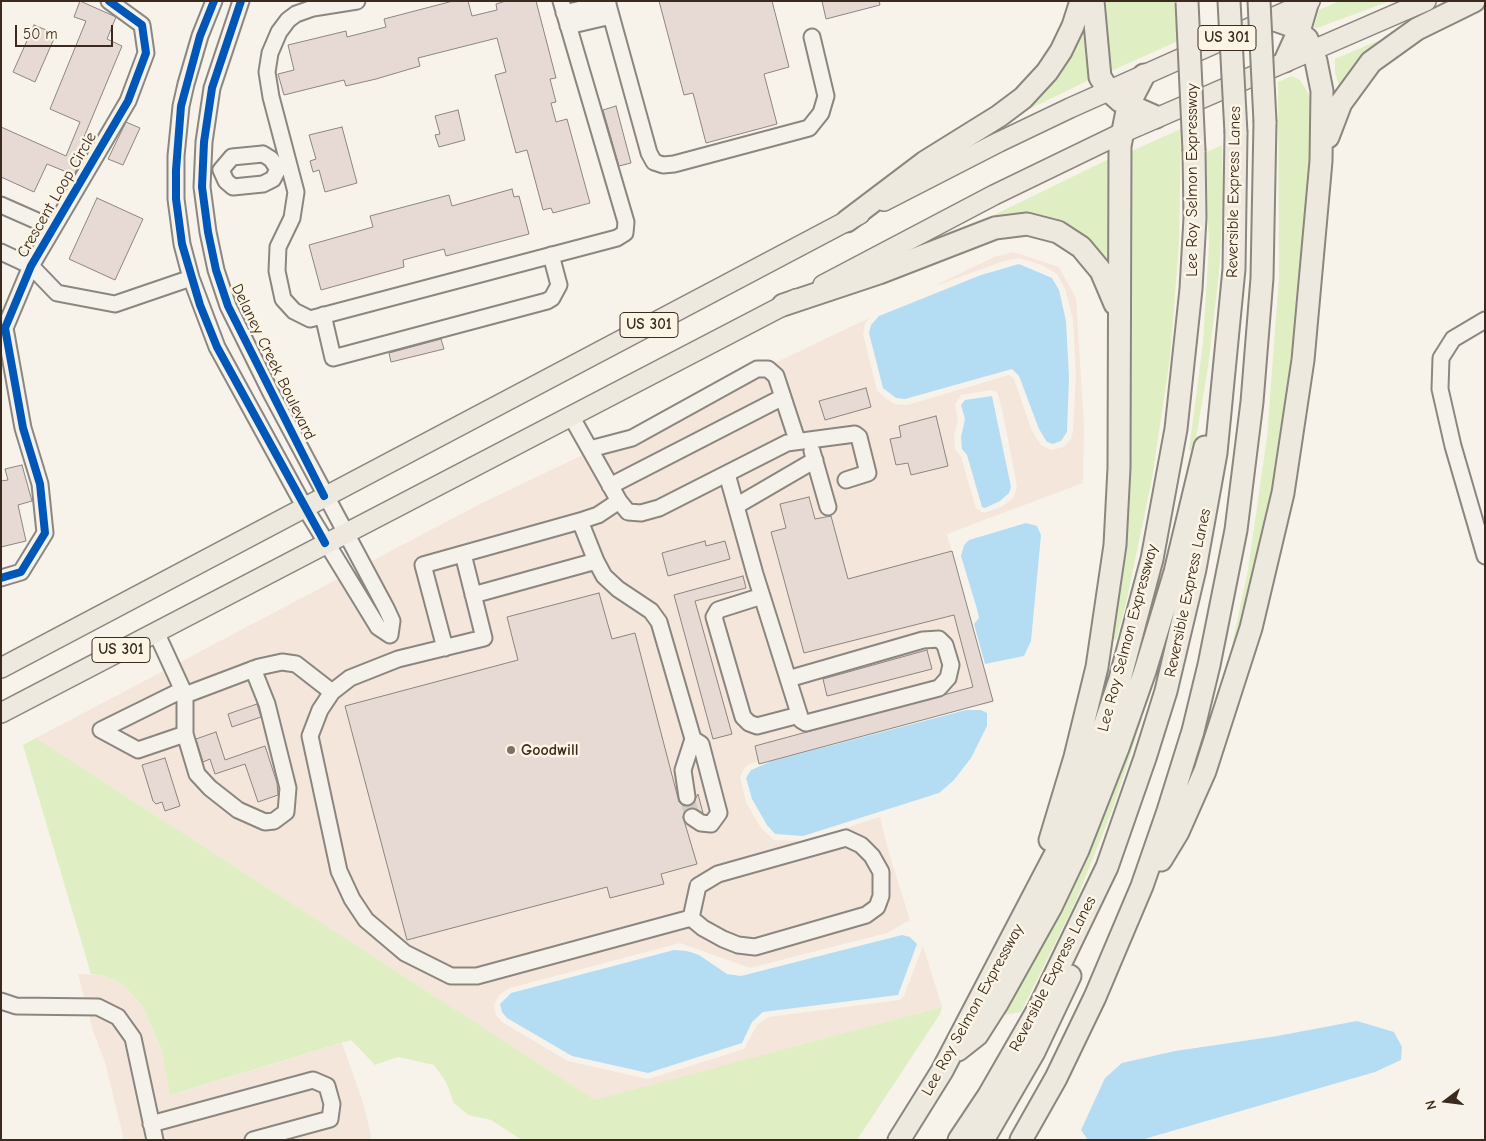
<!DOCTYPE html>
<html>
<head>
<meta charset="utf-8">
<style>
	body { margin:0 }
	#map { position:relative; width:1486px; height:1141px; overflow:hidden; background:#f7f3ea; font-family:"Comic Neue",sans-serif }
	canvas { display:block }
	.frame { position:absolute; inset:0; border:2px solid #3b2a1e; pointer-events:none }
	.north { position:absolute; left:1421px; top:1076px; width:50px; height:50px; -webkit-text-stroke:4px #fcf5e5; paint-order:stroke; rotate:255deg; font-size:14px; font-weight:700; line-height:20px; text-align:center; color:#3b2a1e }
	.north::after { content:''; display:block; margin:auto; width:18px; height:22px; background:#3b2a1e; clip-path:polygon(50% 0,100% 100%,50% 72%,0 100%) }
	.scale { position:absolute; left:15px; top:25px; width:98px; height:22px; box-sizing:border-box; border:2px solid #3b2a1e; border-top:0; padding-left:6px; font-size:15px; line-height:18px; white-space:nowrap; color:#3b2a1e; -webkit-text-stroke:4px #fcf5e5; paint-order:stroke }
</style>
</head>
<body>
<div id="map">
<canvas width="1486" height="1141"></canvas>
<div class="frame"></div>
<div class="north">N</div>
<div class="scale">50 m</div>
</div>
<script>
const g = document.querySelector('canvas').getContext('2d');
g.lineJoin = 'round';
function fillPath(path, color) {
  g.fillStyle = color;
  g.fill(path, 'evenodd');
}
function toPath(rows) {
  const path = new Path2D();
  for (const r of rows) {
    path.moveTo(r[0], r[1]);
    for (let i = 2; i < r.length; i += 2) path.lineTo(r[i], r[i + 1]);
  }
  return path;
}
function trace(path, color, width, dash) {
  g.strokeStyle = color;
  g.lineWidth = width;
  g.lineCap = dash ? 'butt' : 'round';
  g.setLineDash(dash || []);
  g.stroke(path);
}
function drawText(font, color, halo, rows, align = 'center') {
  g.font = font + ' "Comic Neue",sans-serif';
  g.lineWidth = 5;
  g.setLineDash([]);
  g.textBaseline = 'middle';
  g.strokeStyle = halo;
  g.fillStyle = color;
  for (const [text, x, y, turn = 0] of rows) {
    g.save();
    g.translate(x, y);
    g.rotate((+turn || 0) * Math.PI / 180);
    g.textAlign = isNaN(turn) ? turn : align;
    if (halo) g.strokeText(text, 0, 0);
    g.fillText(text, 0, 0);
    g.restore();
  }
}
const built = toPath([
	[1013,252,1059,267,1076,298,1084,426,1083,483,947,534,970,619,981,669,985,670,994,702,984,705,964,704,771,756,746,766,740,776,746,802,761,828,774,840,805,841,880,817,889,853,910,920,887,933,750,968,680,943,510,988,500,994,494,1005,496,1015,502,1022,568,1061,648,1079,744,1049,757,1025,768,1017,900,1000,904,996,923,946,942,1007,596,1101,36,738,480,504,869,318,865,324,863,334,877,390,885,398,895,404,907,405,1009,375,1014,379,1032,431,1041,445,1052,450,1063,447,1070,440,1073,432,1076,376,1073,319,1065,289,1057,274,1042,265,1019,258,1004,261,930,288,994,257],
	[991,390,997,392,1002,409,1017,486,1014,497,1003,506,984,513,976,508,961,457,955,449,954,436,958,419,955,405,961,395],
	[78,974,103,975,123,984,143,1007,162,1051,171,1095,342,1043,363,1102,372,1140,124,1140,105,1062,93,1031]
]);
const green = toPath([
	[1100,1,1174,1,1178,41,1109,72],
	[1340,1,1390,1,1317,28,1314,27,1319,10],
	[1082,23,1086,25,1089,80,1013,117],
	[1377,41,1380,48,1341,92,1335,73,1335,59],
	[1292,76,1300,80,1316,106,1297,380,1275,508,1223,688,1248,570,1267,437,1279,277,1278,82],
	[1181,129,1179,244,1170,358,1152,479,1125,608,1116,640,1108,638,1127,153],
	[1222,145,1223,202,1219,274,1208,367,1194,451,1189,450,1203,343,1209,244,1205,153],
	[1113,157,1115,271,1087,244,995,224,992,216],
	[1138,719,1142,719,1113,808,1075,903,1021,1012,1004,1015,1054,923],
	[36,738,595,1100,942,1007,940,1014,857,1140,522,1140,491,1120,468,1115,454,1103,446,1082,434,1065,398,1057,375,1065,351,1040,170,1095,162,1051,143,1007,123,984,103,975,91,974,23,745]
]);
const water = toPath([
	[1019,264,1052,278,1059,290,1066,321,1069,377,1067,432,1061,441,1053,444,1047,442,1039,429,1019,376,1012,369,905,399,896,398,883,388,869,333,871,325,879,316,981,275],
	[992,396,1011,487,1009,493,1000,501,985,508,982,507,967,455,962,449,961,437,965,419,961,405,965,400],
	[1026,523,1037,526,1041,535,1031,641,1024,656,985,664,974,624,979,618,977,609,961,556,964,545,969,540],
	[966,710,981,710,987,713,987,726,971,758,954,780,939,793,803,836,775,834,767,825,752,799,746,778,751,770,772,761],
	[902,935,910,937,917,944,898,995,763,1012,752,1022,742,1043,648,1073,572,1056,507,1018,502,1012,500,1004,511,993,674,950,687,951,699,955,727,974,741,976],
	[1357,1021,1394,1032,1402,1047,1401,1060,1375,1072,1141,1140,1088,1140,1081,1130,1105,1078,1122,1063,1175,1051,1277,1036]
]);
const building = toPath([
	[80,1,116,17,107,39,122,46,84,137,90,140,74,175,47,164,34,192,1,177,1,127,66,156,80,122,50,109,86,21,74,17,80,1],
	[453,1,468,1,472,16,497,10,496,4,506,1,536,1,556,78,550,79,556,102,551,103,556,122,567,119,590,203,553,213,551,208,543,210,527,150,516,153,495,75,506,72,497,38,418,58,420,66,376,79,346,86,344,80,284,95,278,74,294,70,288,45,346,31,347,37,386,27,384,19,453,1],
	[659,1,772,1,789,67,764,74,777,124,706,143,693,93,684,95,659,1],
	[822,1,879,1,880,5,826,19,822,1],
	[34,25,56,34,35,82,13,72,34,25],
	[616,106,631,163,619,166,603,110,616,106],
	[458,110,465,140,439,147,435,135,440,134,435,116,458,110],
	[126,122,140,128,123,165,108,159,126,122],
	[342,127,357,183,325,192,319,170,313,172,310,161,316,159,309,135,342,127],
	[512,189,514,197,519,196,529,234,446,256,444,249,403,260,404,267,321,290,309,245,373,227,370,216,449,195,452,206,512,189],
	[97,198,143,219,115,280,69,259,97,198],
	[441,339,444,349,391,362,389,353,441,339],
	[866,388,871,407,825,420,819,401,866,388],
	[936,416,948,466,911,475,908,463,896,465,890,439,901,437,899,426,936,416],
	[22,465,32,501,18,505,26,541,1,547,1,481,8,480,5,469,22,465],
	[809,497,815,519,831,516,848,579,952,551,993,701,759,764,755,746,973,687,954,615,804,653,771,532,786,528,780,504,809,497],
	[705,541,706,546,725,541,730,559,668,576,662,553,705,541],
	[743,576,746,588,695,601,732,734,713,739,674,595,743,576],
	[599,593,612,639,635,633,679,802,684,806,692,805,698,794,703,813,692,808,685,811,683,817,697,864,661,874,664,884,610,898,607,887,407,940,345,706,518,660,507,617,599,593],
	[927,650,932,669,827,696,823,679,927,650],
	[257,704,261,717,232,727,228,714,257,704],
	[216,732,225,760,265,746,277,783,278,795,258,802,245,764,215,774,210,759,203,762,196,739,216,732],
	[165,758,180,806,165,811,162,802,156,804,153,801,142,765,165,758]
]);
const minorTunnel = toPath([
	[687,797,692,817]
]);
const minor = toPath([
	[214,1,200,36,186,84,181,106,176,156,176,199,182,244,191,278,217,347,304,506,378,627,390,635,392,621,386,608,271,393,228,306,216,270,208,232,202,187,204,142,212,88,241,1],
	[357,1,313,8,296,14,288,20,279,32,270,53,267,72,271,97,296,192,292,218,278,247,277,271,283,299,294,311,310,319,617,238,625,233,626,222,561,1],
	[607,1,649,153,654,162,663,165,674,164,809,128,821,113,826,96,812,37],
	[564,13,608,3],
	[568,26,611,16],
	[263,154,271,159,278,169,273,179,263,184,233,187,226,181,221,170,232,157,263,154],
	[1,205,53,228],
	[1,252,31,266,57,293,115,304,191,278],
	[323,315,333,358,547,301,552,298,559,285,551,255],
	[1485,320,1453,339,1441,358,1440,389,1453,446,1485,556],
	[571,416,619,501,628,512,641,513,659,508,787,443,855,434,859,437,868,473,846,480],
	[590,449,632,438,757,369,768,369,776,376,797,440],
	[812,451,828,507],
	[727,474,755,574,801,720,806,723,939,688,948,678,951,665,945,645,939,639,923,640,788,679],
	[610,486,783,397],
	[736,506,815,460],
	[580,521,596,561,604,576,618,589,651,611,659,622,693,739],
	[463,554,484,638,398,659,350,678,332,692,320,710,310,736,339,871,352,899,366,920,405,953,451,976,477,976,691,918],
	[1,578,21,572,45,533,40,484,23,428,5,328,31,266,128,101,146,53,142,25,109,1],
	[473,595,596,561],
	[762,596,718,610,714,617,743,717,749,723,757,726,799,715],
	[156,632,185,695,259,667,282,662,296,664,332,692],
	[445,648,423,565,580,521,598,515,619,501],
	[182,690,101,730,138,750,185,734],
	[185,695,185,734,197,774,210,788,238,810,265,822,274,821,286,812,288,788,267,704,253,669],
	[687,797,683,770,693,739,701,744,719,813,711,824,701,823,692,817],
	[846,838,861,845,872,856,881,872,881,896,877,907,866,915,755,947,738,945,723,939,703,928,691,918,698,886,718,874,846,838],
	[1,1001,16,1006,98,1007,118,1017,133,1038,155,1140],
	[151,1124,313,1080,327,1086,332,1104,330,1119,253,1140]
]);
const major = toPath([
	[884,201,999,142,1070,108,1310,1],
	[823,285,994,195,1122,133,1426,1],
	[1,668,860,214],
	[1,713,796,299]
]);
const highway = toPath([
	[1093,1,1100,77,1109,91,1120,101,1156,117],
	[1285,61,1300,28,1308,1],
	[1328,137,1341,103,1371,62,1417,29,1474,1],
	[847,221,925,162,999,116,1023,98,1047,72,1061,51,1073,26,1081,1],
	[783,305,879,273,995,228,1027,224,1058,232,1081,247,1101,271,1115,304],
	[1050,840,1075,757,1097,667,1115,545,1119,468,1120,146,1128,106,1144,75],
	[1161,860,1178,832,1205,771,1251,628,1283,493,1303,360,1321,161,1322,91,1316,61,1307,39,1292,26,1272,19],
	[958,1050,977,1035,998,1002,1051,907,1078,850,1118,748,1145,671,1175,572,1205,447],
	[899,1140,942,1071,1057,851,1092,762,1120,679,1152,559,1176,429,1191,289,1195,218,1194,151],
	[959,1140,989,1095,1039,1008,1107,867,1145,758,1166,691,1195,569,1216,453,1234,269,1236,133],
	[983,1140,1034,1052,1070,976],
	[1021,1140,1056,1078,1095,997,1142,886,1168,811,1193,731,1209,665,1236,530,1252,402,1262,278,1265,122]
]);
const highwayBridge = toPath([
	[1229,1,1236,133],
	[1259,1,1265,122],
	[1187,2,1194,151]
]);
const cycleway = toPath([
	[214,1,200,36,181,106,176,170,176,199,182,244,200,305,217,347,325,543],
	[241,1,212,88,204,142,202,187,208,232,216,270,228,306,324,496],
	[1,578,21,572,45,533,40,484,23,428,5,328,31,266,128,101,146,53,142,25,109,1]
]);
const markers = [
	[511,750,5,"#7d7065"]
];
const shields = [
	[1227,38,58],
	[649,325,58],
	[121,650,58]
];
const shieldNames = [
	["US 301",1227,38],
	["US 301",649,325],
	["US 301",121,650]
];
const streetNames = [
	["Lee Roy Selmon Expressway",1192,180,-90],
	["Reversible Express Lanes",1234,192,-89],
	["Crescent Loop Circle",57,195,-60],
	["Delaney Creek Boulevard",273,362,64],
	["Reversible Express Lanes",1188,593,-78],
	["Lee Roy Selmon Expressway",1128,638,-75],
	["Reversible Express Lanes",1053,974,-63],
	["Lee Roy Selmon Expressway",973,1010,-61]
];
const poiNames = [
	["Goodwill",521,750]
];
fillPath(built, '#f5e6dc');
fillPath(green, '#dfefc3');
fillPath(water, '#b4ddf4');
fillPath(building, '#e7dad5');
trace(building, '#8b867f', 1);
trace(minorTunnel, '#d1cbc1', 15, [15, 8]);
trace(minor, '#8b867f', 19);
trace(major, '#8b867f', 22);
trace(highway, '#8b867f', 25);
trace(minor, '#f5f2ec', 15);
trace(major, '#eee9df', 19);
trace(highway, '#eee9df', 21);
trace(highwayBridge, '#8b867f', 25, []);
trace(highwayBridge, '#eee9df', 21);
trace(cycleway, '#0057b8', 8);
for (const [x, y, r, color] of markers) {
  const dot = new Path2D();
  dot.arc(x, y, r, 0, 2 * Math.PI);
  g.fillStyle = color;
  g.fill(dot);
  trace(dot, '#fcf5e5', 2);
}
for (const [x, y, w] of shields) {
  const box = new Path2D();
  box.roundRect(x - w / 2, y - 12.5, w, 25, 4);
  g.fillStyle = '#fcf5e5';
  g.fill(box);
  trace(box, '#3b2a1e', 1);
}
drawText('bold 15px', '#3b2a1e', null, shieldNames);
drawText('16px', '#3b2a1e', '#fcf5e5', streetNames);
drawText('bold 16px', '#3b2a1e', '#fcf5e5', poiNames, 'left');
</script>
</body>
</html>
